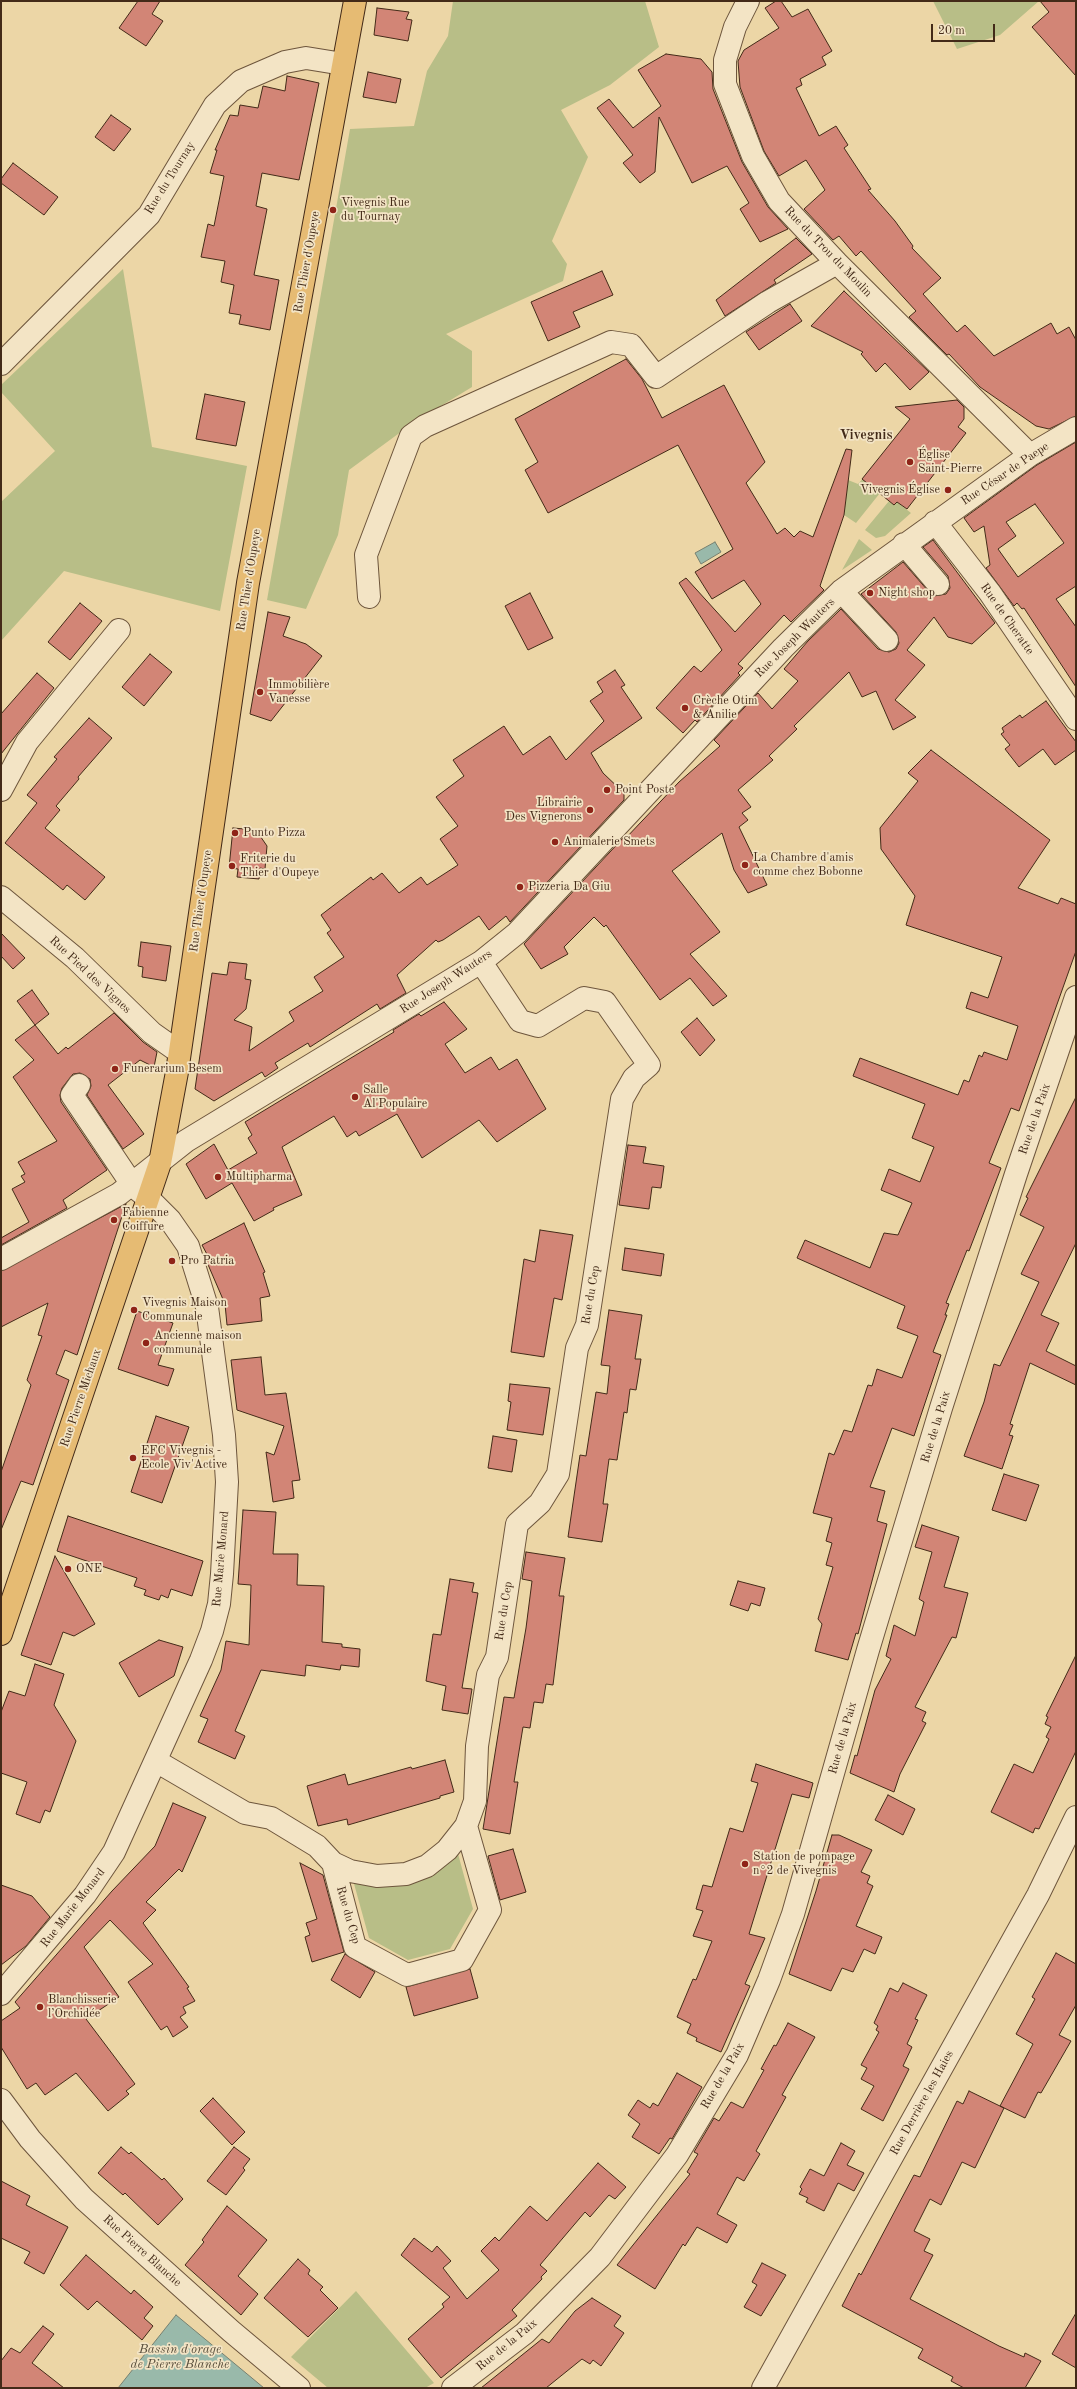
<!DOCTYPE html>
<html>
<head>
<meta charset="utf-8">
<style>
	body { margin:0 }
	#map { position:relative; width:1077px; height:2389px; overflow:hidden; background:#ecd6a6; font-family:"Old Standard TT",serif }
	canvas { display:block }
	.frame { position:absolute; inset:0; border:2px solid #432a18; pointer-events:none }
	.scale { position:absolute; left:931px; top:24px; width:64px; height:18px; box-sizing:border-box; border:2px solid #432a18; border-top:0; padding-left:5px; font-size:12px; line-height:14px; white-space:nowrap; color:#432a18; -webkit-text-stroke:3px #f3e4c5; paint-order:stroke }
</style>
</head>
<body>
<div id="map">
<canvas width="1077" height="2389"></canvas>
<div class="frame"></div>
<div class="scale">20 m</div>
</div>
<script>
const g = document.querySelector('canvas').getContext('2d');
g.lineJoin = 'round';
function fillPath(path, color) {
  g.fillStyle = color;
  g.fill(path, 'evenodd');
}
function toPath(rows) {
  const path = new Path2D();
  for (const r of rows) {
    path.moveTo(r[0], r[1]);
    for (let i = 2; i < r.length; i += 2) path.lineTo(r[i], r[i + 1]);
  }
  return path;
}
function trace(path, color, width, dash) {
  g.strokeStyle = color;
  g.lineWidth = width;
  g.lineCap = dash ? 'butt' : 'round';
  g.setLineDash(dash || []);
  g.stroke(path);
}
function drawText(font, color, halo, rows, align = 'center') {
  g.font = font + ' "Old Standard TT",serif';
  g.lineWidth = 3.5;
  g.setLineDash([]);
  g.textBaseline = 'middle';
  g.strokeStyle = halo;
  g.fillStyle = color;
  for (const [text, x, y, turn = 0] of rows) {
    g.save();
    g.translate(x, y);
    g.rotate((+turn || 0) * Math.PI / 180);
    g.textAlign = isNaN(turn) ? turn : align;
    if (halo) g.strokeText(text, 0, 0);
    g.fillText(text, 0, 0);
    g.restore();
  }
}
const green = toPath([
	[453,1,645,1,659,47,610,85,561,110,588,157,552,241,567,264,563,281,446,334,472,351,472,387,413,423,349,470,338,535,306,609,267,600,350,129,414,126,427,71,448,36],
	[933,1,1039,1,1000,35,957,49],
	[123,269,152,447,247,466,220,611,64,571,1,641,1,502,55,451,1,392,1,385],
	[865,476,880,493,856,523,844,515,848,480,858,484],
	[889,501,894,505,897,502,911,513,885,536,876,538,865,530],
	[859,539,872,550,842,570],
	[457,1850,473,1909,450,1949,408,1960,369,1938,353,1880],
	[356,2291,434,2383,425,2388,328,2388,291,2357]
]);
const water = toPath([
	[715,542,721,552,701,564,695,553,715,542],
	[176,2315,264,2388,118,2388,176,2315]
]);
const building = toPath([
	[138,1,160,1,152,14,163,21,146,46,119,28,138,1],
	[776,1,781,1,792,17,808,9,832,51,822,57,826,65,800,79,802,85,796,88,819,136,836,126,848,145,844,148,871,189,868,190,895,221,913,246,912,248,941,278,923,294,957,332,965,325,994,356,1051,323,1057,334,1069,327,1076,340,1076,416,1049,429,1036,426,980,387,949,354,947,355,909,317,916,311,861,251,856,256,839,236,833,240,804,209,825,190,806,160,779,176,764,151,740,87,738,61,744,50,779,28,765,8,776,1],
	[1040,1,1076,1,1076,76,1032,27,1049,12,1040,1],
	[377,8,409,12,406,19,412,20,408,41,374,35,377,8],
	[666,54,701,59,712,72,713,89,742,162,768,207,788,229,760,242,740,209,749,203,727,166,692,183,659,117,655,172,640,183,623,163,633,155,597,108,609,99,633,128,661,106,638,70,666,54],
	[368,72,401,79,396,103,363,97,368,72],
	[287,76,319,83,299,180,262,173,256,206,267,209,254,275,279,280,270,330,239,324,241,315,229,313,234,285,221,282,225,261,201,257,208,224,214,226,224,176,210,173,217,150,215,150,230,115,238,116,240,105,258,108,263,86,285,91,287,76],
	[111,115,131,129,114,151,95,137,111,115],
	[13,163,58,197,44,215,1,183,1,179,13,163],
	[796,238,812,254,774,280,776,283,725,316,716,300,796,238],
	[602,271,613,295,573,312,580,327,548,341,531,302,602,271],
	[844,291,929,372,910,390,885,363,876,372,861,354,863,352,811,326,844,291],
	[790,304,802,321,759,350,746,332,790,304],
	[626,359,642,379,662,418,724,385,765,462,746,483,777,534,785,528,794,537,800,531,813,537,846,449,852,450,844,515,820,586,824,590,791,622,784,615,738,664,743,668,738,673,740,675,697,722,695,720,683,733,656,708,694,666,701,672,722,650,679,583,686,578,735,632,761,604,744,580,712,599,695,572,733,549,678,445,548,513,525,470,538,462,515,419,626,359],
	[205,394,245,402,236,446,196,439,205,394],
	[957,400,964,407,964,419,958,427,966,433,907,509,897,502,894,505,862,479,910,419,895,407,957,400],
	[1076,442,1076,586,1056,599,1076,627,1076,687,1024,608,1022,609,1017,603,1014,606,986,568,990,565,984,526,974,532,964,518,1037,465,1076,442],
	[1035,504,1064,543,1018,577,998,549,1016,536,1006,522,1035,504],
	[933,540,995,623,972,644,948,637,934,617,907,650,925,665,895,700,916,717,893,730,876,691,862,697,849,672,794,726,797,729,769,756,773,760,738,790,751,807,742,813,748,820,739,827,767,885,748,893,734,870,722,833,672,871,720,932,690,954,727,996,713,1006,690,978,660,1000,606,925,604,927,594,917,564,947,568,954,541,969,524,944,624,837,624,840,679,782,720,746,714,740,758,693,772,709,798,681,784,669,808,641,841,609,878,649,889,652,896,649,899,643,896,632,861,594,903,562,929,592,934,596,946,594,950,588,948,576,923,547,933,540],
	[530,593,553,638,528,650,505,606,530,593],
	[80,603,102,621,70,660,48,642,80,603],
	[268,612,290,617,283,636,306,644,322,656,271,721,250,714,268,612],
	[150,654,172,672,144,706,122,687,150,654],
	[615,670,625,685,621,687,642,718,591,753,603,773,624,793,624,800,510,922,506,916,489,930,479,916,443,940,438,942,436,940,397,975,406,993,380,1009,377,1004,310,1047,308,1043,275,1063,278,1068,265,1077,262,1072,214,1101,195,1089,212,973,227,975,229,962,247,964,245,979,251,980,246,1009,234,1020,252,1027,249,1051,294,1021,289,1012,323,991,314,977,344,957,327,933,331,930,321,915,371,877,373,880,382,873,399,893,421,877,427,885,458,865,440,839,458,826,436,797,464,776,453,760,504,726,523,755,550,736,566,760,604,721,590,701,603,692,597,682,615,670],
	[37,673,54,688,1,754,1,714,37,673],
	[1046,701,1076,742,1076,750,1055,765,1043,749,1019,767,1005,749,1010,745,1001,734,1004,732,1002,728,1020,715,1022,718,1046,701],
	[89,718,112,738,78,777,79,779,56,806,60,810,45,828,105,877,85,900,67,885,63,890,5,843,37,803,27,795,57,759,54,757,89,718],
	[931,750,1050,840,1018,888,1058,904,1061,898,1076,904,1076,951,1019,1111,1011,1108,989,1163,1001,1168,969,1251,967,1250,946,1303,949,1304,945,1315,947,1315,933,1352,941,1355,914,1436,892,1428,870,1487,885,1491,877,1521,887,1524,858,1634,856,1633,848,1660,815,1651,822,1624,818,1619,833,1567,826,1565,832,1543,826,1541,832,1518,813,1513,829,1453,834,1455,844,1430,852,1432,868,1385,872,1386,877,1369,902,1378,918,1336,897,1328,905,1306,797,1258,805,1240,870,1268,884,1233,898,1235,912,1203,881,1190,889,1169,920,1182,934,1147,912,1138,925,1104,853,1076,860,1058,958,1095,964,1080,969,1082,979,1055,982,1057,984,1052,1007,1060,1018,1026,966,1008,971,992,988,998,1002,957,906,925,915,896,881,849,880,828,918,781,908,773,931,750],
	[233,828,256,830,267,846,265,869,260,868,259,879,237,877,238,869,229,868,233,828],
	[1,933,25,958,13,969,1,956,1,933],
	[141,942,171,946,166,981,142,977,143,967,138,966,141,942],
	[32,990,49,1014,35,1025,17,1001,32,990],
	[444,1002,467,1029,445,1044,465,1073,491,1057,499,1070,517,1059,546,1109,497,1142,479,1120,422,1158,397,1114,359,1136,356,1131,347,1137,334,1116,282,1147,302,1195,273,1208,274,1210,254,1221,232,1183,206,1199,186,1164,214,1144,228,1170,257,1153,248,1138,252,1135,245,1122,394,1032,393,1030,419,1014,421,1016,444,1002],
	[114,1013,143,1042,157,1052,154,1067,140,1060,108,1085,144,1134,123,1149,87,1095,91,1086,90,1079,80,1073,73,1074,62,1088,60,1095,61,1102,107,1170,63,1200,67,1208,1,1245,1,1238,29,1222,12,1189,25,1182,21,1176,25,1174,18,1162,57,1141,13,1077,34,1060,15,1040,35,1025,58,1054,66,1047,68,1049,114,1013],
	[697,1018,715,1040,700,1056,681,1032,697,1018],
	[1076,1097,1076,1243,1041,1315,1059,1323,1046,1351,1076,1366,1076,1385,1030,1363,1010,1424,1013,1425,1009,1435,1013,1436,1002,1469,964,1456,984,1402,994,1364,1000,1366,1039,1282,1021,1274,1044,1227,1020,1215,1028,1198,1026,1197,1076,1097],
	[628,1145,646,1147,643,1163,664,1166,661,1188,652,1187,649,1209,619,1205,628,1145],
	[126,1204,77,1355,65,1350,56,1374,69,1380,33,1485,21,1481,1,1530,1,1472,31,1385,27,1380,42,1336,38,1335,48,1303,1,1327,1,1271,126,1204],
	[244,1223,265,1272,263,1273,270,1296,260,1298,262,1321,227,1325,225,1304,206,1260,209,1258,202,1245,244,1223],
	[540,1230,573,1235,562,1300,554,1298,544,1357,511,1352,524,1259,535,1262,540,1230],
	[625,1248,664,1254,661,1276,622,1270,625,1248],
	[609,1310,642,1315,635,1359,641,1359,636,1390,630,1389,627,1413,624,1412,617,1460,609,1459,603,1504,608,1504,602,1542,568,1537,580,1455,586,1456,596,1392,607,1394,610,1366,601,1365,609,1310],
	[137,1311,173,1323,158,1365,174,1369,168,1386,118,1369,137,1311],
	[261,1357,265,1395,286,1393,300,1480,292,1481,294,1498,273,1502,266,1452,274,1455,284,1426,237,1410,231,1360,261,1357],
	[510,1384,550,1388,543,1435,507,1430,511,1402,508,1401,510,1384],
	[156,1416,189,1427,162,1503,131,1492,156,1416],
	[493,1436,517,1440,512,1472,488,1468,493,1436],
	[1004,1474,1039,1485,1026,1521,992,1510,1004,1474],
	[243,1510,276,1512,273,1554,298,1554,297,1585,324,1586,322,1642,342,1644,342,1647,360,1649,359,1667,341,1665,340,1670,306,1665,305,1676,261,1670,235,1731,245,1736,235,1759,198,1742,208,1719,200,1716,221,1670,226,1641,249,1645,251,1585,238,1584,243,1510],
	[68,1516,203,1561,192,1596,171,1589,168,1598,161,1595,159,1600,144,1595,146,1590,134,1586,137,1578,57,1551,68,1516],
	[922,1525,959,1537,944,1587,968,1593,956,1638,952,1637,915,1707,926,1712,922,1721,926,1723,900,1774,894,1792,850,1773,855,1755,857,1756,875,1690,891,1659,886,1656,894,1625,915,1636,924,1602,919,1599,932,1552,915,1547,922,1525],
	[526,1552,565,1558,559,1596,564,1596,553,1685,546,1684,543,1703,534,1702,530,1728,523,1727,514,1782,518,1782,510,1834,483,1829,504,1697,514,1698,526,1628,532,1581,522,1579,526,1552],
	[55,1556,95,1624,74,1636,63,1632,51,1665,21,1655,55,1556],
	[450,1579,474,1583,472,1592,478,1593,462,1688,472,1689,468,1714,442,1710,446,1686,426,1681,433,1634,441,1635,450,1579],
	[738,1581,765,1588,760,1606,751,1603,748,1611,730,1605,738,1581],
	[159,1640,183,1647,174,1676,139,1697,119,1663,159,1640],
	[1076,1655,1076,1751,1039,1829,1035,1828,1033,1833,991,1812,1014,1764,1033,1773,1049,1739,1046,1737,1051,1727,1045,1724,1048,1717,1046,1716,1076,1655],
	[35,1664,64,1674,54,1705,76,1741,50,1812,45,1810,40,1823,16,1814,27,1782,1,1773,1,1712,9,1691,25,1696,35,1664],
	[445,1760,454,1792,440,1796,440,1798,348,1825,347,1819,318,1826,307,1786,345,1774,348,1785,411,1767,412,1769,445,1760],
	[756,1764,813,1783,809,1798,792,1794,749,1934,765,1938,745,1984,750,1986,721,2052,696,2041,697,2038,687,2033,691,2024,677,2017,693,1979,696,1980,712,1941,693,1936,703,1911,696,1909,703,1885,712,1887,730,1828,743,1832,758,1783,751,1781,756,1764],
	[888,1795,915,1809,903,1835,875,1820,888,1795],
	[173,1803,206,1817,182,1872,179,1869,146,1902,156,1910,143,1923,189,1987,187,1988,195,2001,183,2007,186,2013,180,2017,188,2027,173,2037,167,2026,161,2030,128,1982,153,1964,110,1920,84,1947,119,1997,86,2019,135,2084,126,2091,129,2094,108,2111,76,2073,45,2095,36,2083,27,2089,1,2047,1,2021,20,2008,15,2002,112,1891,155,1846,173,1803],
	[832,1835,839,1835,872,1850,861,1872,870,1876,867,1883,873,1886,856,1926,882,1937,875,1954,864,1949,853,1972,842,1968,831,1991,789,1974,816,1891,832,1835],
	[513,1849,526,1892,500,1900,488,1856,513,1849],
	[300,1863,323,1875,344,1952,312,1962,305,1937,310,1935,306,1923,317,1919,300,1863],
	[1,1885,32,1896,50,1917,26,1946,1,1965,1,1885],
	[1056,1953,1076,1964,1076,2005,1059,2035,1071,2041,1041,2093,1038,2092,1025,2118,1000,2106,1033,2044,1016,2034,1035,1999,1032,1997,1056,1953],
	[345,1954,375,1972,360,1998,331,1980,345,1954],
	[470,1969,478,1998,414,2016,406,1987,470,1969],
	[903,1983,927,1995,915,2019,918,2020,907,2044,912,2047,903,2066,909,2069,883,2121,861,2109,874,2086,861,2079,867,2068,861,2065,879,2032,876,2030,878,2026,874,2023,890,1988,898,1992,903,1983],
	[788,2023,815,2037,782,2095,786,2097,756,2151,760,2154,744,2181,737,2177,717,2214,737,2225,727,2243,697,2227,685,2246,683,2244,655,2289,617,2265,690,2174,687,2172,698,2154,694,2152,714,2118,719,2121,731,2102,743,2108,764,2070,761,2069,774,2045,776,2046,788,2023],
	[677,2073,702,2087,672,2139,670,2138,659,2154,632,2137,640,2124,628,2115,638,2100,650,2108,653,2103,658,2106,677,2073],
	[969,2091,1004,2108,975,2168,962,2162,941,2205,930,2199,914,2231,930,2239,924,2251,933,2255,910,2299,999,2346,1024,2357,1025,2353,1041,2361,1025,2388,964,2388,951,2381,953,2377,918,2358,923,2349,842,2306,859,2273,861,2275,914,2175,920,2177,957,2101,963,2104,969,2091],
	[213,2098,245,2132,232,2145,200,2111,213,2098],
	[841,2143,855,2151,847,2165,864,2173,854,2191,838,2183,824,2211,806,2202,808,2198,799,2194,802,2189,800,2187,810,2169,824,2176,841,2143],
	[121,2147,129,2154,131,2152,162,2180,164,2178,183,2199,158,2225,125,2193,123,2195,98,2173,121,2147],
	[234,2147,250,2159,243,2168,245,2170,226,2195,207,2181,234,2147],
	[598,2163,626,2187,615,2199,609,2195,590,2217,585,2212,540,2265,547,2271,541,2277,542,2279,512,2310,517,2316,441,2378,408,2339,444,2307,442,2304,450,2297,401,2255,414,2238,432,2252,437,2246,451,2261,443,2268,467,2299,499,2270,481,2251,495,2237,499,2241,530,2206,547,2221,598,2163],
	[1,2181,30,2196,26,2205,68,2227,44,2274,24,2263,30,2252,1,2238,1,2181],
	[227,2206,267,2240,238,2276,258,2294,241,2315,185,2265,204,2242,202,2240,227,2206],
	[86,2255,131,2294,134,2290,153,2307,144,2318,153,2326,142,2340,97,2301,88,2310,60,2285,86,2255],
	[298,2259,310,2270,308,2274,323,2287,320,2290,338,2308,308,2337,264,2298,298,2259],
	[762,2263,786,2275,761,2316,744,2307,757,2285,752,2282,762,2263],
	[592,2298,621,2316,614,2326,624,2333,601,2366,593,2360,590,2364,582,2359,546,2388,481,2388,542,2339,549,2343,575,2311,592,2298],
	[1076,2313,1076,2368,1052,2354,1076,2313],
	[43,2326,54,2334,32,2363,64,2388,1,2388,1,2361,11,2348,20,2353,43,2326]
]);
const minor = toPath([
	[748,1,735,27,725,60,725,84,753,156,779,201,837,263,1030,455],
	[1,364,149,215,215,105,241,81,285,62,306,58,343,64],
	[935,522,990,593,1076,719],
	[904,544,938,584],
	[841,591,887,640],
	[369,597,366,555,411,436,425,426,611,342,631,345,656,377,768,302,837,263],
	[1,790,27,742,119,630],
	[1,897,75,958,152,1033,179,1052],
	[1,1259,119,1194,186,1141,481,962,517,933,783,648,841,591,1030,455,1076,428],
	[156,1761,245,1813,271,1818,317,1846,333,1863,350,1871,377,1876,406,1874,427,1866,447,1850,466,1826,475,1801,477,1746,488,1675,497,1657,517,1524,540,1503,558,1474,577,1348,587,1325,622,1099,634,1078,649,1065,605,1002,584,998,538,1026,520,1021,481,962],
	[333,1863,355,1947,407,1975,462,1960,490,1910,466,1826],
	[1,1994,85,1895,114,1852,201,1660,212,1631,219,1604,222,1574,227,1482,224,1435,207,1307,188,1246,170,1220,149,1199,132,1185,125,1174,72,1095,79,1085],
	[1,2100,30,2139,84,2199,231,2331,299,2388],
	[453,2388,525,2333,600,2257,677,2155,737,2055,769,1980,793,1914,868,1650,941,1408,1016,1174,1076,997],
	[763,2388,1038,1895,1076,1817]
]);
const major = toPath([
	[1,1634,160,1163,177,1072,248,583,355,1]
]);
const markers = [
	[333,210,4,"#8f2418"],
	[910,462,4,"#8f2418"],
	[948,490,4,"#8f2418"],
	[870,593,4,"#8f2418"],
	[260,692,4,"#8f2418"],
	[685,708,4,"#8f2418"],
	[607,790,4,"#8f2418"],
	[590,810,4,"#8f2418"],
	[235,833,4,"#8f2418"],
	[555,842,4,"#8f2418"],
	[745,865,4,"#8f2418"],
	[232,866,4,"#8f2418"],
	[520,887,4,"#8f2418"],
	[115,1069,4,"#8f2418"],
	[355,1097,4,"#8f2418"],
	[218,1177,4,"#8f2418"],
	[114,1220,4,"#8f2418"],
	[172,1261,4,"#8f2418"],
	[134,1310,4,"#8f2418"],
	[146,1343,4,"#8f2418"],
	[133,1458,4,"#8f2418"],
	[68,1569,4,"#8f2418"],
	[745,1864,4,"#8f2418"],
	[40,2007,4,"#8f2418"]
];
const streetNames = [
	["Rue du Tournay",170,178,-58],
	["Rue du Trou du Moulin",828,252,46],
	["Rue Thier d'Oupeye",307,262,-80],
	["Rue César de Paepe",1005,474,-34],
	["Rue Thier d'Oupeye",249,580,-81],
	["Rue de Cheratte",1007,619,55],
	["Rue Joseph Wauters",795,638,-45],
	["Rue Thier d'Oupeye",201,901,-82],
	["Rue Pied des Vignes",90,975,43],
	["Rue Joseph Wauters",446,982,-33],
	["Rue de la Paix",1035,1119,-71],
	["Rue du Cep",591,1295,-80],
	["Rue Pierre Michaux",81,1398,-71],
	["Rue de la Paix",936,1427,-73],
	["Rue Marie Monard",221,1559,-85],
	["Rue du Cep",504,1611,-81],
	["Rue de la Paix",843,1738,-74],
	["Rue Marie Monard",73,1908,-52],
	["Rue du Cep",348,1915,74],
	["Rue de la Paix",723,2076,-60],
	["Rue Derrière les Haies",922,2103,-61],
	["Rue Pierre Blanche",142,2251,42],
	["Rue de la Paix",507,2345,-39]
];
const poiNames = [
	["Vivegnis Rue",341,203],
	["du Tournay",341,217],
	["Église",918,455],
	["Saint-Pierre",918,469],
	["Vivegnis Église",940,490,"right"],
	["Night shop",878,593],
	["Immobilière",268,685],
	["Vanesse",268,699],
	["Crèche Otim",693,701],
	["& Anilie",693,715],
	["Point Poste",615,790],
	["Librairie",582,803,"right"],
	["Des Vignerons",582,817,"right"],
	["Punto Pizza",243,833],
	["Animalerie Smets",563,842],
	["La Chambre d'amis",753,858],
	["comme chez Bobonne",753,872],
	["Friterie du",240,859],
	["Thier d'Oupeye",240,873],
	["Pizzeria Da Giu",528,887],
	["Funerarium Besem",123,1069],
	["Salle",363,1090],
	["Al'Populaire",363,1104],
	["Multipharma",226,1177],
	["Fabienne",122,1213],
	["Coiffure",122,1227],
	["Pro Patria",180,1261],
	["Vivegnis Maison",142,1303],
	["Communale",142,1317],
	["Ancienne maison",154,1336],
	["communale",154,1350],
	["EFC Vivegnis -",141,1451],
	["Ecole Viv'Active",141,1465],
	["ONE",76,1569],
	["Station de pompage",753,1857],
	["n°2 de Vivegnis",753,1871],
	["Blanchisserie",48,2000],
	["l’Orchidée",48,2014]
];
const waterNames = [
	["Bassin d'orage",180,2350],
	["de Pierre Blanche",180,2365]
];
const quarterNames = [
	["Vivegnis",866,435]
];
fillPath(green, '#b8be87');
fillPath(water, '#99b9aa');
trace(water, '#778070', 1);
fillPath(building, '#d28576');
trace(building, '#432a18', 1);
trace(minor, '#6d553c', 24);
trace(major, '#432a18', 24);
trace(minor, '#f3e4c5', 22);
trace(major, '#e6bb73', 22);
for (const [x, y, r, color] of markers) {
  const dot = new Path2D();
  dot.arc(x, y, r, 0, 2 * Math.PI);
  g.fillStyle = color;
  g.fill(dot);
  trace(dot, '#f3e4c5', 1.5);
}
drawText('12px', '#432a18', '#f3e4c5', streetNames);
drawText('12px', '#432a18', '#f3e4c5', poiNames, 'left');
drawText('italic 13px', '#584e3c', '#f3e4c5', waterNames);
drawText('bold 14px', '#432a18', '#f3e4c5', quarterNames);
</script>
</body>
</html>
